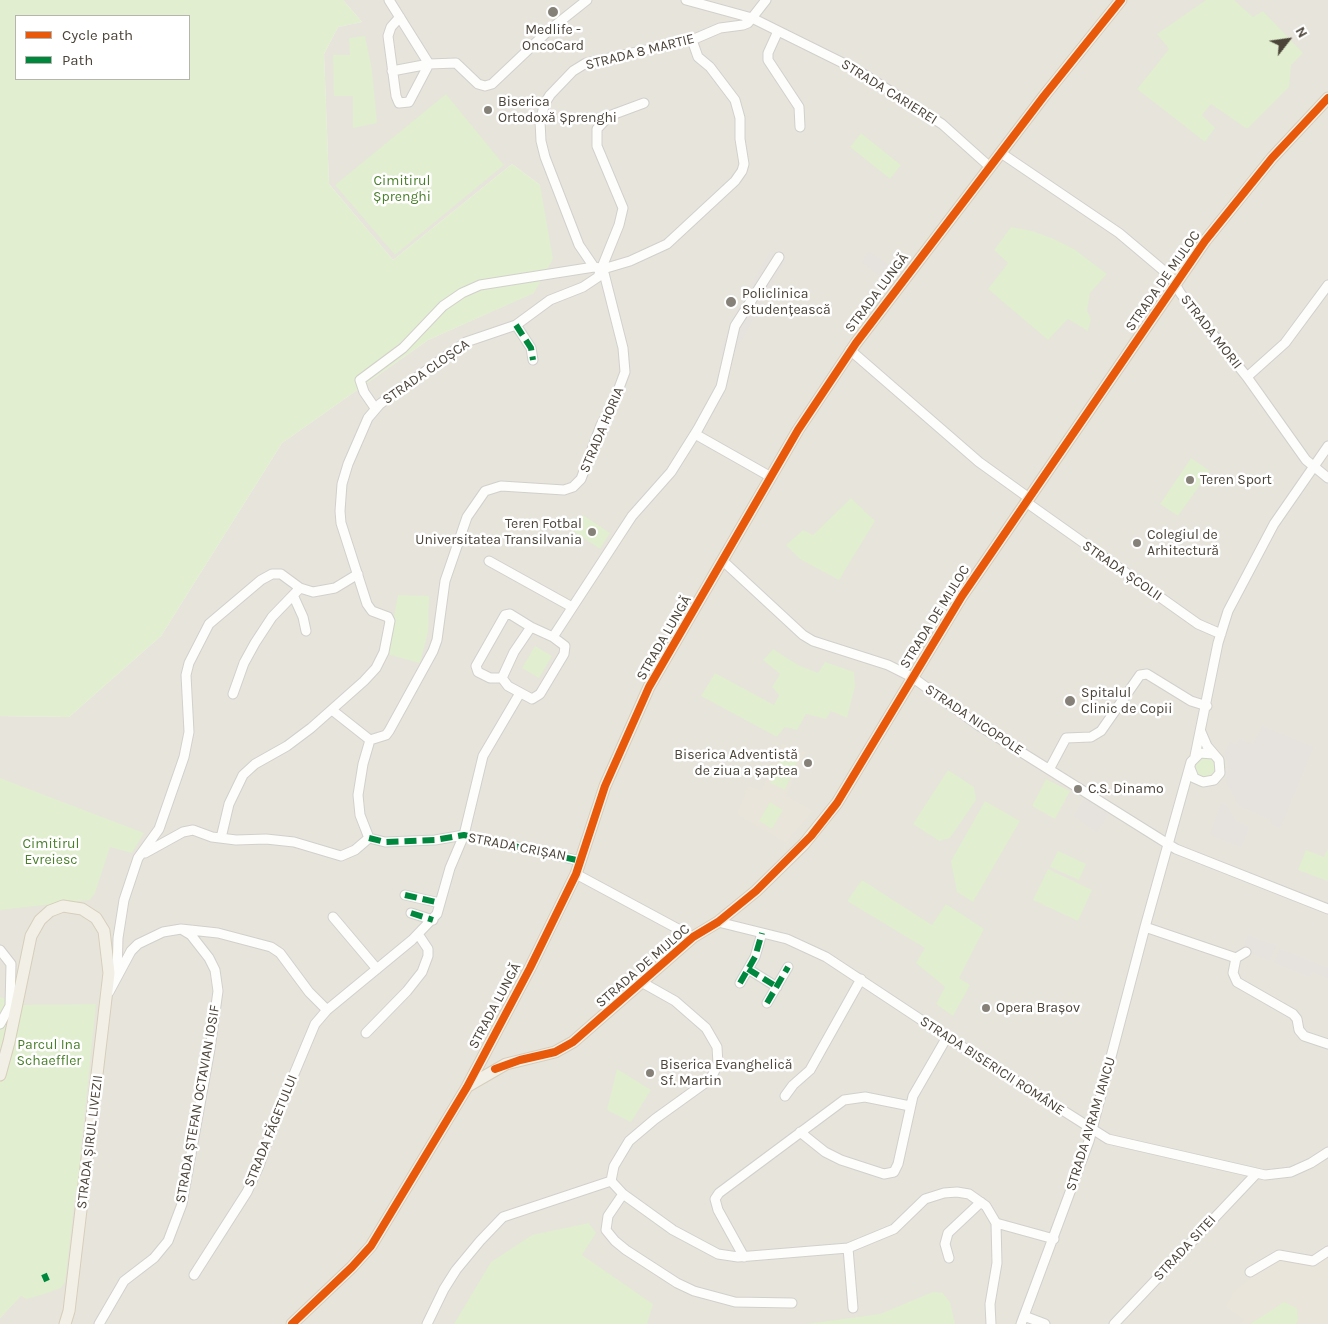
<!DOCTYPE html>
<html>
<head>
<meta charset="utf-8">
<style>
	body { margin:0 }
	#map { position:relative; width:1328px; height:1324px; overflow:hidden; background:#f4f2ee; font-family:Karla,sans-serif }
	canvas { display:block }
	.legend { position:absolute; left:15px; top:15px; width:175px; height:65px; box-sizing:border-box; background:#fff; border:1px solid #b7b4b0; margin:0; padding:6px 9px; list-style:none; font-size:15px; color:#4b4439 }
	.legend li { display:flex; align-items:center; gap:10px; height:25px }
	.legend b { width:25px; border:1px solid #b7b4b0 }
	.north { position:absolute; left:1263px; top:15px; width:50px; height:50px; -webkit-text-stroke:4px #fff; paint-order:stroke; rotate:60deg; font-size:14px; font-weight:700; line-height:20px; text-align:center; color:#4b4439 }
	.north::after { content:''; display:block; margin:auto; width:18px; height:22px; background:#4b4439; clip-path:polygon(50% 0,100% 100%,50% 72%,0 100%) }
</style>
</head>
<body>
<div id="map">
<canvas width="1328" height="1324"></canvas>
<ul class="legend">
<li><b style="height:6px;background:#e8590c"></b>Cycle path</li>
<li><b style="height:6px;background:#00873e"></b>Path</li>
</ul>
<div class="north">N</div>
</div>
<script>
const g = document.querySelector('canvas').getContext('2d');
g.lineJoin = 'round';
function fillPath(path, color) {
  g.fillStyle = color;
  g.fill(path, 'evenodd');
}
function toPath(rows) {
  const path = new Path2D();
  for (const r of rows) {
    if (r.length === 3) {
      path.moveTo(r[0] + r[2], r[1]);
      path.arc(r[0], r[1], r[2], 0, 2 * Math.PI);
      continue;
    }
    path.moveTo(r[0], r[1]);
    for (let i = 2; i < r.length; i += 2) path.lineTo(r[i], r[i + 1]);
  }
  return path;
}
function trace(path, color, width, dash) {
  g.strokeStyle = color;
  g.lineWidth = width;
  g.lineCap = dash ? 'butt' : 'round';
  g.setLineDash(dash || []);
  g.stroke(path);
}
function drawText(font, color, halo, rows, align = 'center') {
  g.font = font + ' Karla,sans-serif';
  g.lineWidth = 5;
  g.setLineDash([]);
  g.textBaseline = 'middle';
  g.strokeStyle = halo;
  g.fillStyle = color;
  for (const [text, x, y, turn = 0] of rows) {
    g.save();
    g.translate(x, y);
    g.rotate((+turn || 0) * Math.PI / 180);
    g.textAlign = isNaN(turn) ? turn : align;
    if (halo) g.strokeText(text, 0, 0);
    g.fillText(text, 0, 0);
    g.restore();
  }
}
const residential = toPath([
	[343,0,1328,0,1328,1324,0,1324,0,1318,20,1296,0,1271,0,716,69,717,161,636,282,443,428,340,533,293,540,185,512,164,393,260,329,184,324,54,338,27,362,22]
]);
const education = toPath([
	[782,744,806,752,786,796,813,811,786,843,737,814,748,786,762,790],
	[1328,1255,1328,1324,1241,1324,1244,1319,1225,1307,1235,1290,1279,1259,1292,1260]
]);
const green = toPath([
	[0,0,343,0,362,22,338,27,324,54,329,184,393,260,512,164,540,185,553,259,534,293,428,340,282,443,161,636,69,717,0,716],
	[16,16,189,16,189,79,16,79],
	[1206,0,1234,0,1253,17,1263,11,1303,53,1291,65,1289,87,1247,129,1211,104,1202,115,1215,128,1205,142,1137,89,1169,49,1157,34],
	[365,36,372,70,377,123,353,128,353,96,334,96,333,55,350,55,349,38],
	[446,94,504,165,395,255,335,185],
	[861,133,901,165,890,179,850,147],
	[1011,227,1032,231,1054,239,1074,249,1107,274,1090,293,1087,310,1091,319,1088,331,1068,319,1048,340,988,289,1008,263,994,250],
	[1191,458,1210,471,1178,516,1160,504],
	[851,498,875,521,839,580,800,559,786,545,803,530,813,535],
	[583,515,610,533,600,549,573,531],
	[398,595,429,596,428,632,420,663,390,655,388,649],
	[535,646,552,656,539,678,522,668],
	[773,649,798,665,818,673,825,662,854,672,855,686,847,718,831,711,826,719,806,714,797,730,785,727,777,737,701,696,715,673,774,705,779,695,772,687,780,674,763,660],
	[785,748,800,755,785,790,770,783],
	[1205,767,10],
	[948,770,974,787,976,800,950,838,939,841,913,824],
	[0,778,144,833,132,853,110,847,95,893,90,900,0,910],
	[1046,779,1070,791,1055,819,1032,806],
	[985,801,1020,821,973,902,957,892,951,861],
	[770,802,783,810,772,829,759,821],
	[1328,849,1328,881,1298,870,1306,850,1324,857],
	[1058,851,1086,864,1079,880,1050,867],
	[1048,869,1092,890,1078,921,1033,900],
	[862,880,932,925,946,904,984,929,959,978,970,985,953,1016,936,1004,945,987,916,963,925,948,847,901],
	[0,997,23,1005,96,1004,80,1160,83,1176,81,1185,76,1189,65,1282,61,1288,41,1295,26,1299,21,1296,0,1318],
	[617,1069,651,1090,631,1122,607,1110],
	[589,1223,596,1233,582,1255,653,1304,647,1324,454,1324,491,1262,532,1235],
	[933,1292,943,1293,950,1302,955,1324,806,1324,880,1314],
	[1284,1302,1297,1308,1298,1322,1295,1324,1250,1324]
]);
const parking = toPath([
	[772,249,786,259,732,358,719,354,736,312],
	[869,252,890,266,887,270,884,268,879,275,862,262],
	[1263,726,1313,747,1280,828,1272,825,1269,819,1239,806,1226,781,1228,762,1224,755,1230,742,1237,745,1239,739,1253,744],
	[1084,799,1108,814,1097,832,1074,816],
	[1221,803,1225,804,1236,821,1249,827,1241,847,1210,835],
	[1248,935,1276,946,1270,961,1242,950],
	[1280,949,1328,968,1328,978,1312,972,1310,977,1274,963]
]);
const minor = toPath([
	[389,0,429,64,456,63,478,84,485,86,492,84,548,31,587,0],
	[686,0,752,18,857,70,942,124,990,167],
	[400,17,391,27,388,36,396,96,399,103,409,102,429,64],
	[778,31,768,53,768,60,799,107,800,127],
	[692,40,698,57,710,67,735,100,740,118,740,139,744,164,742,171,735,181,667,244,630,261,603,269,594,267,579,245,545,157,541,141,540,121,545,103,550,95,573,71,586,63,692,40,720,28,743,25,748,23,766,0],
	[392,71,429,64],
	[1001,153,1119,233,1170,276,1181,294,1247,377,1306,460,1328,478],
	[516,325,531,348,533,360],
	[850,350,979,462,1029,498],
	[1247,377,1285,343,1328,285],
	[375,408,364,392,360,380,403,348,443,306,462,293,480,285,594,267],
	[695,434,771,477],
	[1026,502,1198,624,1221,634],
	[489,561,572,607],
	[723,561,803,635,813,641,888,665,912,677,978,725,1176,849,1328,909],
	[293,595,303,617,306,631],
	[531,627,553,637,565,646,564,654,540,694,532,699,508,686,502,678,514,652,531,627],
	[553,637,632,516,671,472,698,429,721,387,735,326,779,257],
	[502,678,490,678,478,672,476,666,505,615,510,614,531,627],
	[233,694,244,663,255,643,272,617,300,588],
	[332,710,370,740,386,735,389,731,433,651,437,640,445,581,467,517,485,491,501,486,564,490,573,487,581,479,601,425,613,404,625,372,623,348,603,269],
	[1195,756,1218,643,1228,611,1274,524,1328,446],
	[1050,768,1066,738,1091,737,1101,731,1140,675,1147,674,1191,701,1207,706],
	[1190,768,1194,778,1203,782,1214,780,1220,773,1219,760,1207,746,1201,732],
	[221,838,229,804,243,775,255,764,287,746,311,728,364,681,376,668,384,652,390,621,388,617,372,611,367,604,341,523,340,511,342,484,348,464,368,418,380,404,466,342,516,325,550,300,583,287,598,277,619,225,623,208,597,146,597,129,609,116,644,103],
	[369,838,385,842,435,840,464,835,581,861],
	[369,838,360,815,358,795,363,764,370,740],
	[145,853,183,832,193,830,212,837,236,840,266,839,294,842,341,856,355,850,369,838],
	[576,874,693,937],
	[405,895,440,903],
	[411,913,433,920],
	[333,917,377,969],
	[718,922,787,939,826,957,947,1037,1108,1139,1265,1175,1291,1172,1311,1163,1328,1152],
	[1145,927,1236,958,1246,952],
	[0,950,11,964,10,1006,14,1016],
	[1236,958,1233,973,1237,982,1293,1014,1297,1019,1299,1030,1304,1036,1328,1044],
	[748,969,777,987],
	[117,975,118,938,124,900,138,858,159,829,184,757,189,732,186,675,189,663,209,624,261,580,272,574,281,574,300,588,313,592,335,588,358,574],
	[740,983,755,957,762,933],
	[109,992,131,951,138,944,163,932,181,929,218,933,271,947,280,953,309,992,327,1010],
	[767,1003,788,967],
	[0,1024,10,1006],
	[366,1033,407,991,422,972,428,956,428,949,418,934],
	[785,1096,793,1085,810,1070,861,979],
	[800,1132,825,1152,841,1160,884,1174,894,1172,898,1164,913,1096,947,1037],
	[611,1181,623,1194,673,1230,718,1254,738,1257,848,1248,894,1229,925,1199,944,1193,957,1192,969,1194,986,1206,996,1223,997,1263,990,1304,991,1324],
	[611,1181,614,1166,629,1141,655,1119,705,1083,712,1076,718,1064,717,1047,706,1028,675,1001,643,983],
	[623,1194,608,1216,606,1230,615,1241,626,1250,677,1283,694,1291,735,1302,792,1303],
	[996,1223,1054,1239],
	[848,1248,853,1308],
	[744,1257,718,1210,715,1199,719,1193,844,1100,865,1097,910,1106],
	[949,1258,945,1244,948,1233,981,1202],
	[1250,1272,1279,1255,1313,1261,1328,1251],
	[194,1275,247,1192,259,1166,274,1122,315,1024,327,1010,412,940,437,914,450,868,464,835,483,756,520,693],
	[1024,1316,1045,1324],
	[99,1324,124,1281,154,1258,168,1241,182,1204,210,1049,218,991,215,970,209,958,191,935,181,929],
	[427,1324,444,1289,456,1270,480,1241,503,1217,611,1181],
	[1021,1324,1089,1141,1145,927,1191,762,1200,753,1213,754],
	[1114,1324,1256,1174]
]);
const major = toPath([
	[0,1075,9,1042,31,936,40,920,50,911,63,906,82,909,96,918,104,931,109,973,69,1311,65,1324],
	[468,1086,506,1064,555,1052,573,1042,693,937,718,922,756,891,804,844,837,803,962,596,1205,241,1272,158,1328,98],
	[292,1324,352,1267,371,1246,467,1087,530,968,576,874,605,786,649,687,798,430,856,343,1044,96,1121,0]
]);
const quiet = toPath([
	[516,325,531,348,533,360],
	[369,838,385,842,435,840,464,835,581,861],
	[405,895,440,903],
	[411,913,433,920],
	[748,969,777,987],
	[740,983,755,957,762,933],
	[767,1003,788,967],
	[44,1274,47,1281]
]);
const cycleway = toPath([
	[495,1069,520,1060,555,1052,573,1042,693,937,718,922,756,891,811,836,837,803,962,596,1205,241,1272,158,1328,98],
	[292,1324,352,1267,371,1246,467,1087,530,968,576,874,605,786,649,687,798,430,856,343,1044,96,1121,0]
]);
const markers = [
	[553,12,6,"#868178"],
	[488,110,5,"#868178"],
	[731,302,6,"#868178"],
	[1190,480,5,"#868178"],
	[592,532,5,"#868178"],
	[1137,543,5,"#868178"],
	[1070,701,6,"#868178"],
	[808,763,5,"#868178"],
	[1078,789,5,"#868178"],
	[986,1008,5,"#868178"],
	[650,1073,5,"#868178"]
];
const poiNames = [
	["Medlife -",553,30,"center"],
	["OncoCard",553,46,"center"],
	["Biserica",498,102],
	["Ortodoxă Șprenghi",498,118],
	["Policlinica",742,294],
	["Studențească",742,310],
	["Teren Sport",1200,480],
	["Teren Fotbal",582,524,"right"],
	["Universitatea Transilvania",582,540,"right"],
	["Colegiul de",1147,535],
	["Arhitectură",1147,551],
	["Spitalul",1081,693],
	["Clinic de Copii",1081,709],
	["Biserica Adventistă",798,755,"right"],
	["de ziua a șaptea",798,771,"right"],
	["C.S. Dinamo",1088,789],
	["Opera Brașov",996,1008],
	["Biserica Evanghelică",660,1065],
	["Sf. Martin",660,1081]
];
const streetNames = [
	["STRADA 8 MARTIE",640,52,-14],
	["STRADA CARIEREI",889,92,32],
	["STRADA DE MIJLOC",1163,281,-55],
	["STRADA LUNGĂ",877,293,-53],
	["STRADA MORII",1211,332,52],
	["STRADA CLOȘCA",426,372,-35],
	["STRADA HORIA",602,430,-67],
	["STRADA ȘCOLII",1122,571,35],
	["STRADA DE MIJLOC",935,617,-58],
	["STRADA LUNGĂ",664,638,-60],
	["STRADA NICOPOLE",974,720,34],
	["STRADA CRIȘAN",517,847,11],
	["STRADA DE MIJLOC",643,966,-41],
	["STRADA LUNGĂ",495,1006,-62],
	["STRADA BISERICII ROMÂNE",992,1066,33],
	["STRADA ȘTEFAN OCTAVIAN IOSIF",198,1104,-80],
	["STRADA AVRAM IANCU",1091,1124,-73],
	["STRADA FĂGETULUI",271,1131,-68],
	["STRADA ȘIRUL LIVEZII",90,1142,-83],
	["STRADA SITEI",1185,1248,-47]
];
const parkNames = [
	["Cimitirul",402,181],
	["Șprenghi",402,197],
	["Cimitirul",51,844],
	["Evreiesc",51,860],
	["Parcul Ina",49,1045],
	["Schaeffler",49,1061]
];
fillPath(residential, '#e7e4dc');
fillPath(education, '#eae5da');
fillPath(green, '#e1eecf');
fillPath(parking, '#e6e3df');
trace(minor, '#d2d0cb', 11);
trace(major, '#d6cebb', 13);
trace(minor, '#fdfdfc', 9);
trace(major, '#f2efe6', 11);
trace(quiet, '#00873e', 6, [12, 6]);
trace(cycleway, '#e8590c', 8);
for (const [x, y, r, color] of markers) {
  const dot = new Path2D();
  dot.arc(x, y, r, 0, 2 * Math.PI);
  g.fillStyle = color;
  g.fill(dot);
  trace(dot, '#fff', 2);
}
drawText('14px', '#4b4439', '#fff', poiNames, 'left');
drawText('14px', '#4b4439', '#fff', streetNames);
drawText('14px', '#4a7f2a', '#fff', parkNames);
</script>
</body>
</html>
